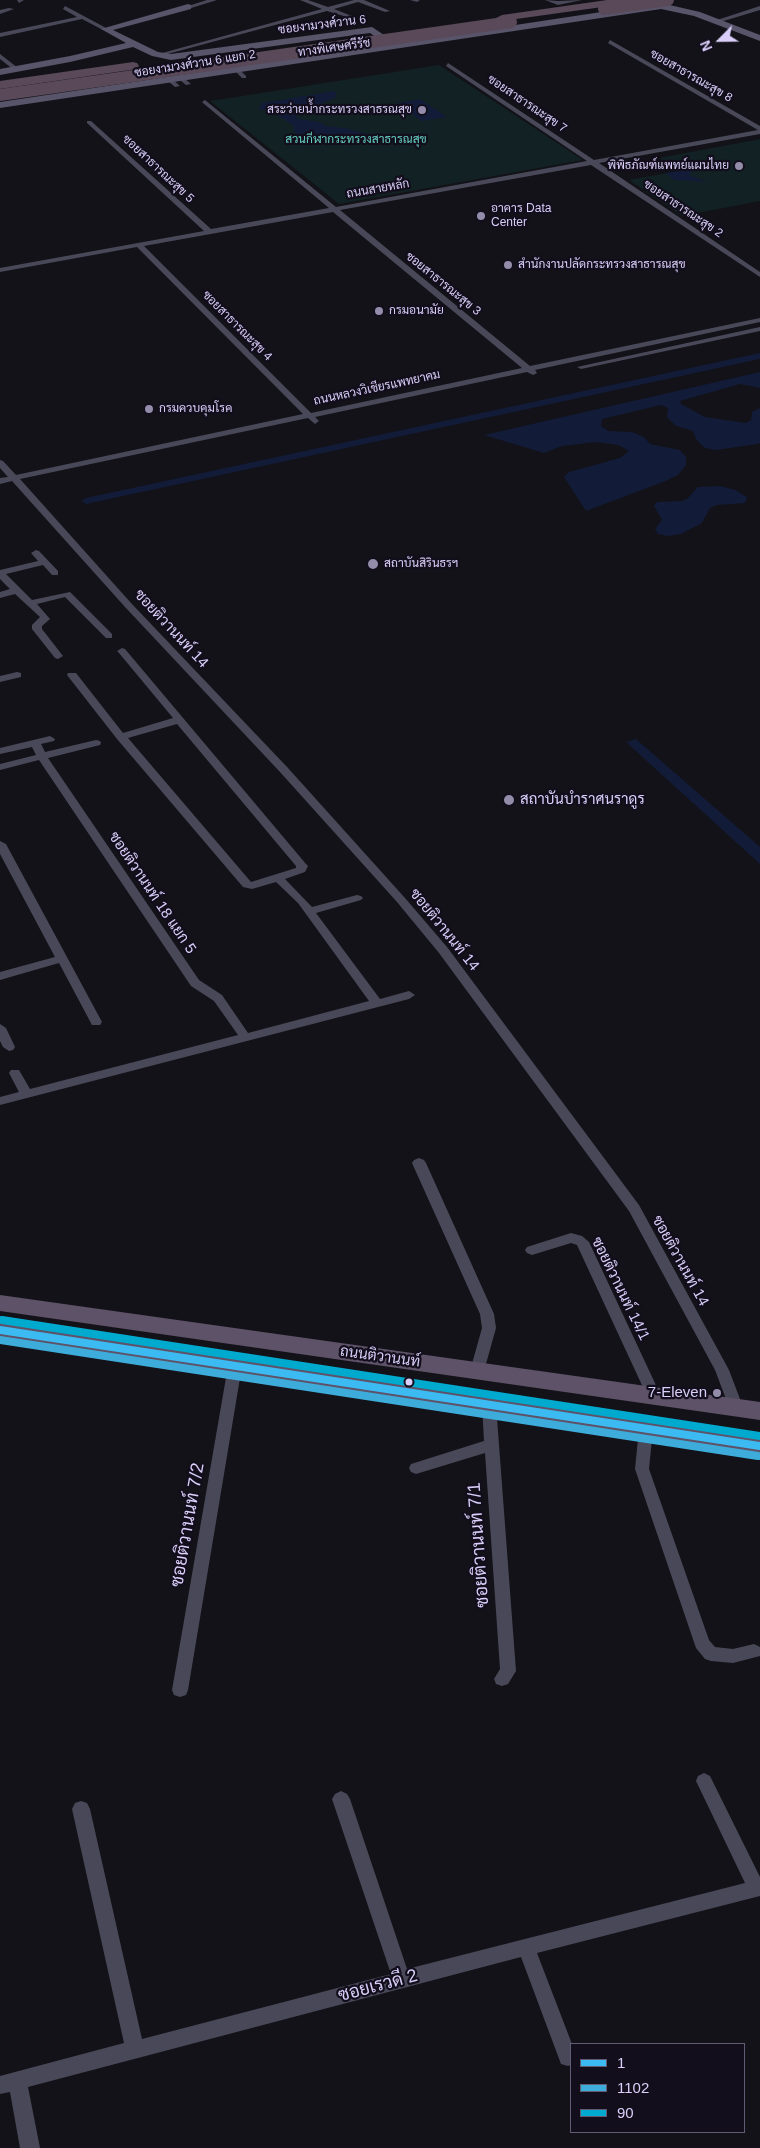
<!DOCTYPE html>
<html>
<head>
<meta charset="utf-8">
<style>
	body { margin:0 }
	#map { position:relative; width:760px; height:2148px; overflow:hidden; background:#131218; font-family:Arial,sans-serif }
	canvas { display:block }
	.legend { position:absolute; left:570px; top:2043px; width:175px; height:90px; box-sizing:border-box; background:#120e1c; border:1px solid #625b74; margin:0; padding:6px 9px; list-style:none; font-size:15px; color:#d9cff9 }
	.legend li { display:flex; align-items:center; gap:10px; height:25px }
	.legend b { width:25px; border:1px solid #625b74 }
	.north { position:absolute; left:695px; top:15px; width:50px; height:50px; -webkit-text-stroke:4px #120e1c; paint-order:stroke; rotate:247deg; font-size:14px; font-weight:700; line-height:20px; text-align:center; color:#d9cff9 }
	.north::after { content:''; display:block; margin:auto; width:18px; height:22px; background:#d9cff9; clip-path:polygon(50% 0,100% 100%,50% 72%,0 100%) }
</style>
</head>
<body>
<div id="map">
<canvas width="760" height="2148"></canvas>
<ul class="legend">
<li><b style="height:6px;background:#3cbbf2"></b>1</li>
<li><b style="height:6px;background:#3dacda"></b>1102</li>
<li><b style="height:6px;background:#00a9ce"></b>90</li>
</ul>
<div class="north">N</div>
</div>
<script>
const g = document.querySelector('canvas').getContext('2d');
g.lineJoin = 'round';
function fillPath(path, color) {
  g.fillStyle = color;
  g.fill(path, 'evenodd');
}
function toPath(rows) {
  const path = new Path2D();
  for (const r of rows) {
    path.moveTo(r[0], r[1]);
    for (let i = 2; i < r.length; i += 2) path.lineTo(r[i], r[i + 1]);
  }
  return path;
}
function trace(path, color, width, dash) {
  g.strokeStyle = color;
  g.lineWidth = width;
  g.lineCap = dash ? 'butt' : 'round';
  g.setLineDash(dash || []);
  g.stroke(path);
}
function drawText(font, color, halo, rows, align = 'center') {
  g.font = font + ' Arial,Sarabun,sans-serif';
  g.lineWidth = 4.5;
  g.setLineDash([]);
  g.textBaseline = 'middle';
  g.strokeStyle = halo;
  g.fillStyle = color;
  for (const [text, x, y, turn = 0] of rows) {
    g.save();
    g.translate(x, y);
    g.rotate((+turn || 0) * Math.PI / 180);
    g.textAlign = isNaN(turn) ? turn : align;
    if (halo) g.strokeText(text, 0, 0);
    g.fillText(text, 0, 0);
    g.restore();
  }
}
const green = toPath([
	[439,65,583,160,339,204,210,101],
	[760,139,760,201,682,216,629,180,678,171,659,158]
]);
const water = toPath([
	[335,91,336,97,295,115,298,119,320,122,325,126,345,128,375,136,368,140,339,145,301,138,294,131,294,126,271,111,259,109,262,103],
	[420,99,447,117,421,121,398,103],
	[689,166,694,169,689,175,707,182,675,180,665,173,679,171],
	[760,372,760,388,740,384,680,401,681,404,705,417,746,423,751,420,752,412,760,408,760,443,757,444,716,450,705,448,696,439,693,431,676,426,667,417,668,408,661,405,602,419,601,426,608,431,632,432,644,437,650,444,680,450,686,457,686,465,678,475,663,482,586,511,564,477,569,472,620,458,629,451,618,445,596,442,562,446,544,453,484,435],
	[720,486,735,490,747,497,745,503,717,505,710,508,702,523,681,534,668,536,658,534,655,529,662,520,654,506,657,502,682,501,687,499,698,487],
	[636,739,760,847,760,864,626,742]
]);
const canal = toPath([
	[760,353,760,359,86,504,81,501,86,498,760,353]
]);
const street = toPath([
	[17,0,24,0,19,3,17,0],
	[207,0,217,0,188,9,185,7,207,0],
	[300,0,308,0,328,7,354,0,364,0,390,11,385,12,358,2,334,9,357,18,357,20,327,11,160,56,155,55,322,9,300,0],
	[410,0,420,0,417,2,410,0],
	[545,0,558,1,582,0,558,5,545,0],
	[65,6,108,29,103,30,82,19,0,37,0,33,77,17,63,9,65,6],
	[760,6,760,10,717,23,714,21,760,6],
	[9,8,14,9,0,14,0,10,9,8],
	[610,40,760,126,760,134,599,163,760,272,760,277,591,165,340,210,530,366,760,318,760,322,535,370,537,373,533,375,527,372,315,417,319,421,315,424,308,418,20,479,131,603,288,768,405,898,447,947,639,1205,729,1370,743,1407,741,1411,736,1413,731,1411,729,1407,715,1370,629,1211,439,953,397,902,280,772,125,607,12,481,0,484,0,478,8,477,0,468,0,460,3,461,16,475,303,414,137,247,0,272,0,268,204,231,87,123,87,121,91,121,211,229,329,208,203,103,202,102,205,100,336,207,587,161,446,66,448,63,594,160,758,130,608,43,610,40],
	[333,212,522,368,311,413,144,246,333,212],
	[0,54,18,68,18,70,14,70,0,59,0,54],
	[235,69,239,69,246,76,246,78,242,78,235,71,235,69],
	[180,78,184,78,191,84,186,85,180,80,180,78],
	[168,79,172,79,180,86,175,87,168,81,168,79],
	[760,327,760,331,581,369,577,367,760,327],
	[36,550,39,551,58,571,58,575,52,575,43,565,6,574,32,600,70,592,112,634,112,638,106,638,65,597,37,604,50,619,42,626,42,629,63,656,58,659,55,658,32,629,32,625,40,617,15,594,0,598,0,592,10,589,0,579,0,570,38,561,31,553,36,550],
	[122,648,125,649,306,864,308,866,305,872,285,879,312,907,357,895,361,896,363,898,361,900,316,913,380,999,409,991,415,995,409,999,0,1105,0,1097,19,1092,9,1073,11,1070,19,1070,30,1089,238,1035,214,1001,191,986,39,760,0,770,0,764,36,755,32,747,0,754,0,748,50,736,55,739,54,741,41,744,45,752,96,740,100,741,101,743,100,745,48,758,199,980,222,995,248,1033,369,1001,298,903,276,882,252,889,243,887,117,739,67,675,68,673,76,673,123,733,173,718,119,653,117,651,122,648],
	[177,724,296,866,296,868,251,882,128,738,177,724],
	[17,672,21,673,21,677,0,682,0,676,17,672],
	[0,841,6,844,102,1022,100,1025,92,1025,59,963,0,980,0,972,55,957,0,854,0,841],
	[0,1024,6,1028,15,1047,13,1050,9,1051,3,1047,0,1041,0,1024],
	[419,1158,424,1160,426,1163,494,1314,496,1328,484,1371,482,1375,477,1377,472,1375,470,1371,482,1328,480,1314,412,1163,414,1160,419,1158],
	[571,1233,582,1236,589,1242,661,1396,659,1400,654,1402,649,1400,647,1396,577,1245,571,1243,532,1255,527,1253,525,1250,527,1247,571,1233],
	[235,1361,240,1362,242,1366,188,1690,186,1695,180,1697,174,1695,172,1690,228,1366,230,1362,235,1361],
	[489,1399,494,1401,496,1405,516,1671,508,1684,502,1686,496,1684,494,1679,500,1669,485,1453,416,1474,411,1472,409,1468,411,1464,484,1441,482,1405,484,1401,489,1399],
	[646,1423,651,1425,653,1429,649,1469,709,1640,715,1647,733,1649,754,1644,760,1647,760,1656,733,1663,711,1661,705,1659,696,1648,635,1469,639,1429,641,1425,646,1423],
	[704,1773,710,1776,760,1877,760,1896,537,1953,572,2044,571,2065,568,2066,561,2064,521,1957,28,2087,40,2148,20,2148,10,2092,0,2094,0,2076,124,2043,72,1809,75,1803,81,1801,87,1803,90,1809,142,2039,391,1974,332,1799,335,1794,341,1791,347,1794,350,1799,407,1969,745,1883,696,1781,698,1776,704,1773]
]);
const secondary = toPath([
	[661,3,700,12,760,35,760,41,694,16,661,9,0,108,0,102,386,44,370,33,171,60,152,56,133,47,70,62,0,75,0,69,70,56,126,43,101,29,188,4,191,5,191,9,113,30,158,52,171,54,372,27,396,43,661,3]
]);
const primary = toPath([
	[0,1295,760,1402,760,1420,0,1311,0,1295],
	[0,1321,760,1437,760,1455,0,1339,0,1321]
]);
const highway = toPath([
	[607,0,637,0,631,3,502,21,496,18,502,15,607,0],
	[133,62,137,63,139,66,137,69,0,89,0,81,133,62]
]);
const highwayBridge = toPath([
	[604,9,668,0],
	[0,95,511,22]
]);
const bus1 = toPath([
	[0,1330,760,1446]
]);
const bus2 = toPath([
	[0,1340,758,1456]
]);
const bus3 = toPath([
	[2,1320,760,1436]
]);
const markers = [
	[422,110,5,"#948daa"],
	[739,166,5,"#948daa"],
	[481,216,5,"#948daa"],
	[508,265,5,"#948daa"],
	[379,311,5,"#948daa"],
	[149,409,5,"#948daa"],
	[373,564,6,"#948daa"],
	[509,800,6,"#948daa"],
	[409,1382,4.5,"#d9cff9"],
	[717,1393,5,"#948daa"]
];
const farStreetnames = [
	["ซอยงามวงศ์วาน 6",322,25,-7],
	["ทางพิเศษศรีรัช",334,48,-8],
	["ซอยงามวงศ์วาน 6 แยก 2",195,64,-9],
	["ซอยสาธารณะสุข 8",691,76,30],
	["ซอยสาธารณะสุข 7",527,104,34],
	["ซอยสาธารณะสุข 5",158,169,43],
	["ถนนสายหลัก",378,189,-10],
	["ซอยสาธารณะสุข 2",683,209,34],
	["ซอยสาธารณะสุข 3",443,284,39],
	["ซอยสาธารณะสุข 4",237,326,45],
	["ถนนหลวงวิเชียรแพทยาคม",377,388,-12]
];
const farPoinames = [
	["สระว่ายน้ำกระทรวงสาธรณสุข",412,110,"right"],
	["พิพิธภัณฑ์แพทย์แผนไทย",729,166,"right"],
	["อาคาร Data",491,209],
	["Center",491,223],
	["สำนักงานปลัดกระทรวงสาธารณสุข",518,265],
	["กรมอนามัย",389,311],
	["กรมควบคุมโรค",159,409],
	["สถาบันสิรินธรฯ",384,564]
];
const farParknames = [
	["สวนกีฬากระทรวงสาธารณสุข",356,140]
];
const streetNames = [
	["ซอยติวานนท์ 14",171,629,47],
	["ซอยติวานนท์ 18 แยก 5",152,893,56],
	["ซอยติวานนท์ 14",444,930,51],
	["ซอยติวานนท์ 14",680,1261,61],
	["ซอยติวานนท์ 14/1",620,1289,64],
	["ถนนติวานนท์",380,1357,8]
];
const poiNames = [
	["สถาบันบำราศนราดูร",520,800],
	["7-Eleven",707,1393,"right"]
];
const nearStreetnames = [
	["ซอยติวานนท์ 7/2",188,1525,-80],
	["ซอยติวานนท์ 7/1",479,1545,-94],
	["ซอยเรวดี 2",378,1986,-15]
];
fillPath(green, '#122123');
fillPath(water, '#121c38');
fillPath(canal, '#121c38');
fillPath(street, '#494858');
fillPath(secondary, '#58546a');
fillPath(primary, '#5e5269');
fillPath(highway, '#594959');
trace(highwayBridge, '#594959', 12);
trace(bus1, '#3cbbf2', 8);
trace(bus2, '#3dacda', 8);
trace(bus3, '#00a9ce', 8);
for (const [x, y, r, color] of markers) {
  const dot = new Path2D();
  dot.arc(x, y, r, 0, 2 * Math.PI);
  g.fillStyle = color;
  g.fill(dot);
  trace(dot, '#120e1c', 2);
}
drawText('12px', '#d9cff9', '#120e1c', farStreetnames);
drawText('12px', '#d9cff9', '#120e1c', farPoinames, 'left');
drawText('12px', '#65cec1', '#120e1c', farParknames);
drawText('15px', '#d9cff9', '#120e1c', streetNames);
drawText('15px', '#d9cff9', '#120e1c', poiNames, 'left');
drawText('18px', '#d9cff9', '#120e1c', nearStreetnames);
</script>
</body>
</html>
